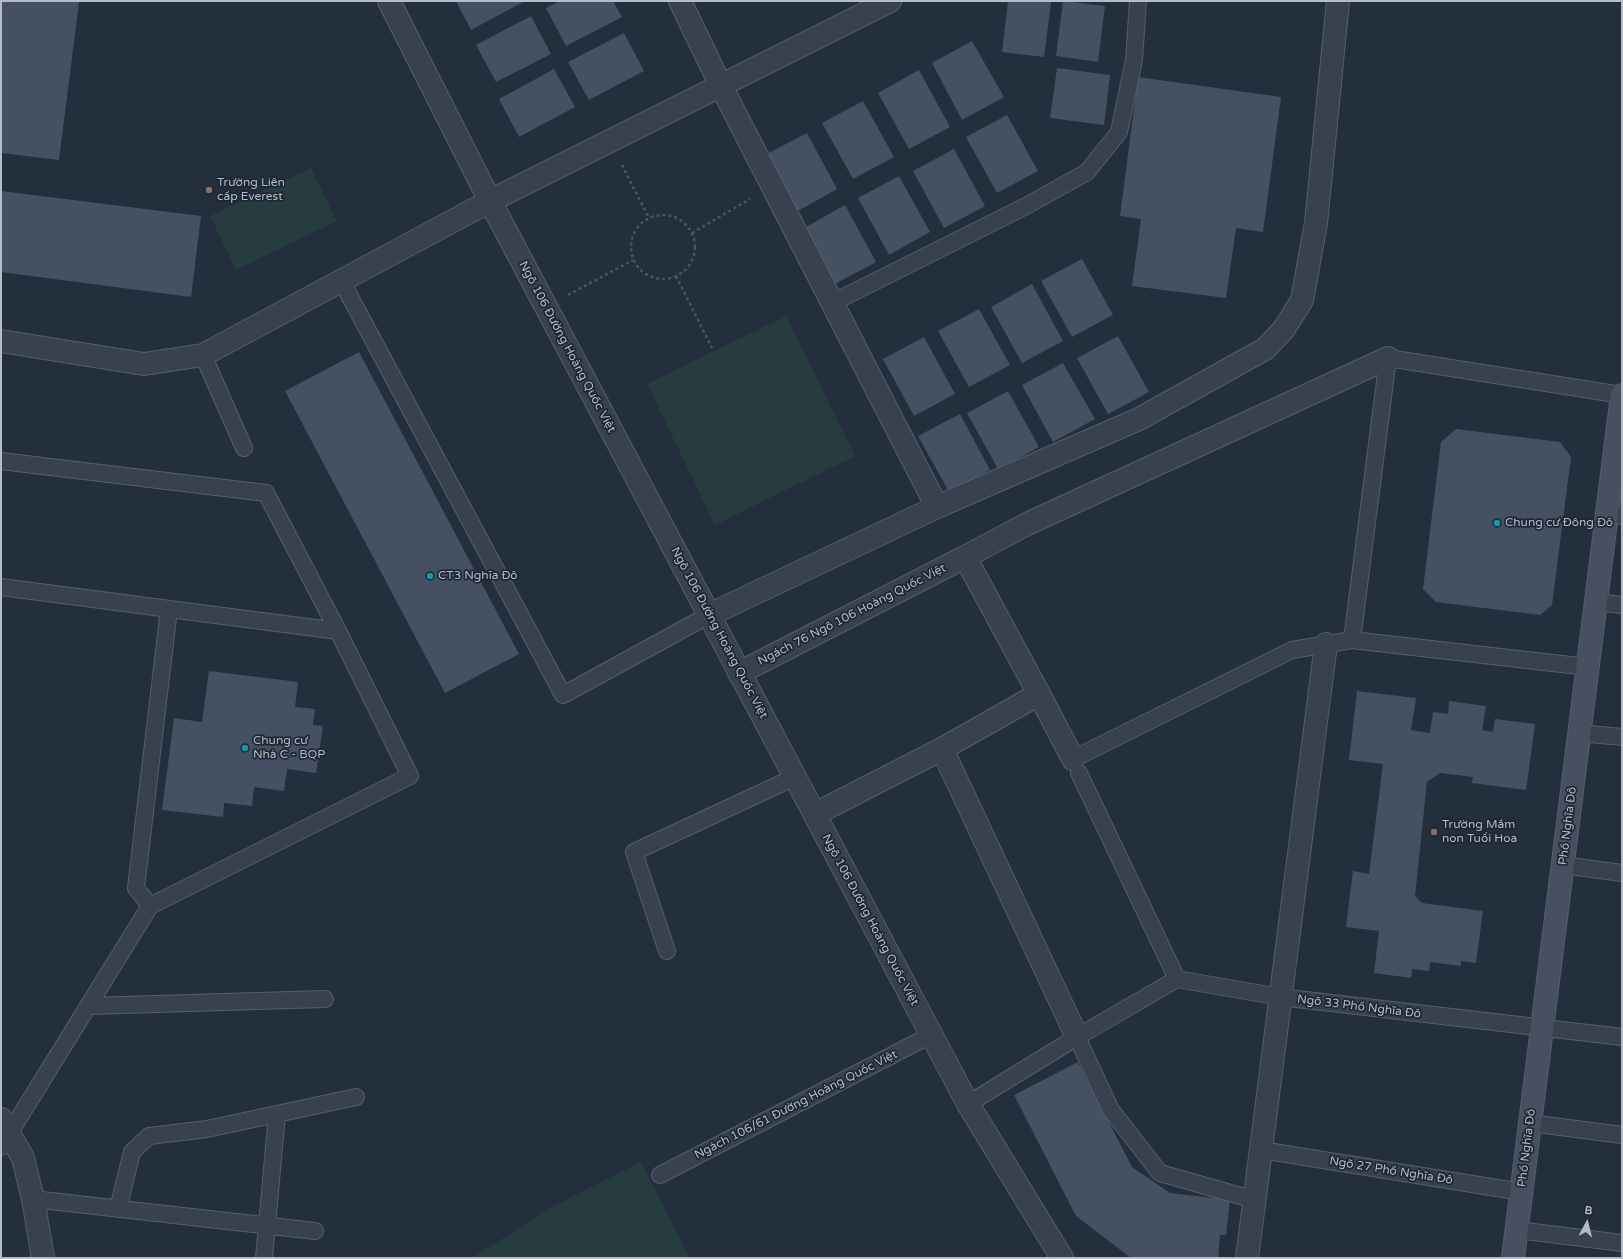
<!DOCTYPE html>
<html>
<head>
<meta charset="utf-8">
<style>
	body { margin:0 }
	#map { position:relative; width:1623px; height:1259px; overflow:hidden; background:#242f3e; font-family:"Varela Round",sans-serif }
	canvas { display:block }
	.frame { position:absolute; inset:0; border:2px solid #b4bcc9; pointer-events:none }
	.north { position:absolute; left:1567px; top:1203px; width:40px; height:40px; -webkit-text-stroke:3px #1d2633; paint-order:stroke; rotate:7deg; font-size:11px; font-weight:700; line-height:16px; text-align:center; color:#b4bcc9 }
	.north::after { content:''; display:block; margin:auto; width:14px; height:18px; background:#b4bcc9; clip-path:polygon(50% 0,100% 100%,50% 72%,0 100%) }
</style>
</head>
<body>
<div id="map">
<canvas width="1623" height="1259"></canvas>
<div class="frame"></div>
<div class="north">B</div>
</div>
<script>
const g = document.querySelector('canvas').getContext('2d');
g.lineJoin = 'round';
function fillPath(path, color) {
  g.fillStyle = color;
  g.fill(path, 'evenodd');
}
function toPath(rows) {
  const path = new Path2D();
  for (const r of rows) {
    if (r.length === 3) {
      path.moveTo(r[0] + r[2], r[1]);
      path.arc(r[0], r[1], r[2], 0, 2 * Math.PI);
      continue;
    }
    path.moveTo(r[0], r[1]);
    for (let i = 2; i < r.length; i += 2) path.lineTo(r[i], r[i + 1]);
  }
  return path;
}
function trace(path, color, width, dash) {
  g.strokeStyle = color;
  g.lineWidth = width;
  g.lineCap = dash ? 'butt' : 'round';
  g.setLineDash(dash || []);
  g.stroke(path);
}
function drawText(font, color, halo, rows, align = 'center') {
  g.font = font + ' "Varela Round",sans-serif';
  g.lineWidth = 3.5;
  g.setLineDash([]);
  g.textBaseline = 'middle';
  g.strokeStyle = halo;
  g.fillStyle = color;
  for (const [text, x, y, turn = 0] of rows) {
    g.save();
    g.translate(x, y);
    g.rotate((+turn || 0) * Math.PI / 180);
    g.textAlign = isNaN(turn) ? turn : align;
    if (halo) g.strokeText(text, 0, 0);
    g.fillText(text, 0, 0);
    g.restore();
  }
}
const green = toPath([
	[311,168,337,221,236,270,210,216],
	[786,316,855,456,715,525,647,384],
	[641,1162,690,1258,474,1258,475,1256,550,1208]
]);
const building = toPath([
	[1,1,79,2,59,160,1,153],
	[456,1,525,1,471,30],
	[560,1,613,1,622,17,566,46,546,8],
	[1008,1,1051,2,1044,57,1002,52],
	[1063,1,1105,6,1098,62,1056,56],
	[531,16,551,54,496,82,476,45],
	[624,33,644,71,589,100,568,62],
	[972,41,1004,97,962,120,932,63],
	[1057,68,1110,75,1104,125,1050,118],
	[554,69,575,107,519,137,499,99],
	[919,70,950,127,909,149,878,93],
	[1138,77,1281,97,1263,232,1236,228,1226,298,1132,286,1141,219,1120,216],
	[863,101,894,157,853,179,822,123],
	[1007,115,1038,171,997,193,966,137],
	[807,133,837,189,796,212,765,155],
	[954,149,985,206,944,228,913,171],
	[899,176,930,232,889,255,858,198],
	[1,191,201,216,191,297,1,272],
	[845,205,876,262,835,284,804,228],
	[1082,259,1113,315,1072,337,1041,281],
	[1032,284,1063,341,1022,363,991,307],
	[979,309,1010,365,969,387,938,331],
	[1118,336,1149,392,1108,414,1077,358],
	[924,337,955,394,914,416,883,359],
	[359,352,519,654,445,693,285,391],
	[1063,363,1095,419,1053,442,1022,385],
	[1008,391,1039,447,998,469,967,413],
	[960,414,990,470,949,492,918,436],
	[1456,429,1560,442,1571,457,1552,605,1540,615,1436,602,1423,589,1441,442],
	[209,671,298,682,295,707,315,709,313,725,323,726,316,773,287,769,284,791,254,787,252,806,224,803,223,817,162,810,174,718,202,722],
	[1357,691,1416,698,1411,730,1430,733,1433,712,1448,714,1449,701,1486,706,1482,730,1493,732,1495,719,1535,724,1526,790,1472,783,1473,777,1440,773,1427,782,1415,896,1422,903,1483,911,1476,963,1461,961,1461,966,1430,962,1429,971,1412,969,1411,978,1374,973,1379,931,1346,927,1353,871,1369,874,1383,764,1349,760],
	[1078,1062,1132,1167,1170,1193,1230,1200,1226,1235,1220,1235,1218,1258,1131,1258,1076,1216,1014,1095]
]);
const path = toPath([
	[622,165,649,218],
	[663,247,32],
	[692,233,750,199],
	[676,276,712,348],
	[568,295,633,260]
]);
const lane = toPath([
	[341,280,563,695,709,615],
	[832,303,1026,206,1087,172,1119,132,1134,60,1138,1],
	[203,355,244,448],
	[1,461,266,493,338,631,410,776,150,906,1,1147],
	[1607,514,1622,516],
	[1,587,338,631],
	[1596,602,1622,605],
	[1352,640,1388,358,1622,395],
	[1579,733,1622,737],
	[1073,759,1292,650,1352,640,1588,667],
	[1079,773,1177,979],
	[1563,865,1622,873],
	[150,906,136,888,169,609],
	[667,951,634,852,795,777],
	[1177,979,1280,997,1622,1037],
	[89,1006,325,999],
	[1077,1037,1111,1110,1160,1173,1255,1200],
	[968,1104,1077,1037,1177,979],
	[1530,1123,1622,1135],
	[1261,1150,1522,1192],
	[660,1175,931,1035],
	[33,1199,315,1231],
	[118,1209,132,1152,149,1136,207,1129,356,1097],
	[1517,1230,1622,1243],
	[264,1258,277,1114]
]);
const street = toPath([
	[389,1,490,201,968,1104,1062,1258],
	[680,1,721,86,937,507],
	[1,341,144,364,203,355,490,201,890,1],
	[709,615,937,507,1139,419,1265,349,1284,329,1302,300,1316,223,1338,1],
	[739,673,965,557],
	[942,749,1077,1037],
	[1073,759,1039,694,965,557,1027,524,1388,358],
	[815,814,942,749,1039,694],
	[1,1119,23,1158,33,1199,43,1258],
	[1247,1258,1326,644]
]);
const secondary = toPath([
	[1513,1258,1622,395]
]);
const markers = [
	[209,190,4,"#8d6e63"],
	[1497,523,4,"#0f9aa8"],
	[430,576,4,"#0f9aa8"],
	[245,748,4,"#0f9aa8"],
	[1434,832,4,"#8d6e63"]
];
const poiNames = [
	["Trường Liên",217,183],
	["cấp Everest",217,197],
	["Chung cư Đông Đô",1505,523],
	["CT3 Nghĩa Đô",438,576],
	["Chung cư",253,741],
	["Nhà C - BQP",253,755],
	["Trường Mầm",1442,825],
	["non Tuổi Hoa",1442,839]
];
const streetNames = [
	["Ngõ 106 Đường Hoàng Quốc Việt",567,347,62],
	["Ngách 76 Ngõ 106 Hoàng Quốc Việt",852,615,-27],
	["Ngõ 106 Đường Hoàng Quốc Việt",719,633,62],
	["Phố Nghĩa Đô",1568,826,-83],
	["Ngõ 106 Đường Hoàng Quốc Việt",870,920,62],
	["Ngõ 33 Phố Nghĩa Đô",1359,1007,7],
	["Ngách 106/61 Đường Hoàng Quốc Việt",796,1105,-27],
	["Phố Nghĩa Đô",1527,1148,-83],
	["Ngõ 27 Phố Nghĩa Đô",1391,1171,9]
];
fillPath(green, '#263c3f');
fillPath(building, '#455162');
trace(lane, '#565f6c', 18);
trace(street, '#565f6c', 24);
trace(secondary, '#565f6c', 24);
trace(path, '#44595c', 2.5, [3, 3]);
trace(lane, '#38414e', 16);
trace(street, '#38414e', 22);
trace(secondary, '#465061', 22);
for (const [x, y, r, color] of markers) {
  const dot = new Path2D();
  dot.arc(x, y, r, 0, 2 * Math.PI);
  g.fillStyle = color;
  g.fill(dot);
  trace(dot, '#1d2633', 1.5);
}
drawText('12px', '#b4bcc9', '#1d2633', poiNames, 'left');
drawText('12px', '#b4bcc9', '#1d2633', streetNames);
</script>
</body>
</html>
